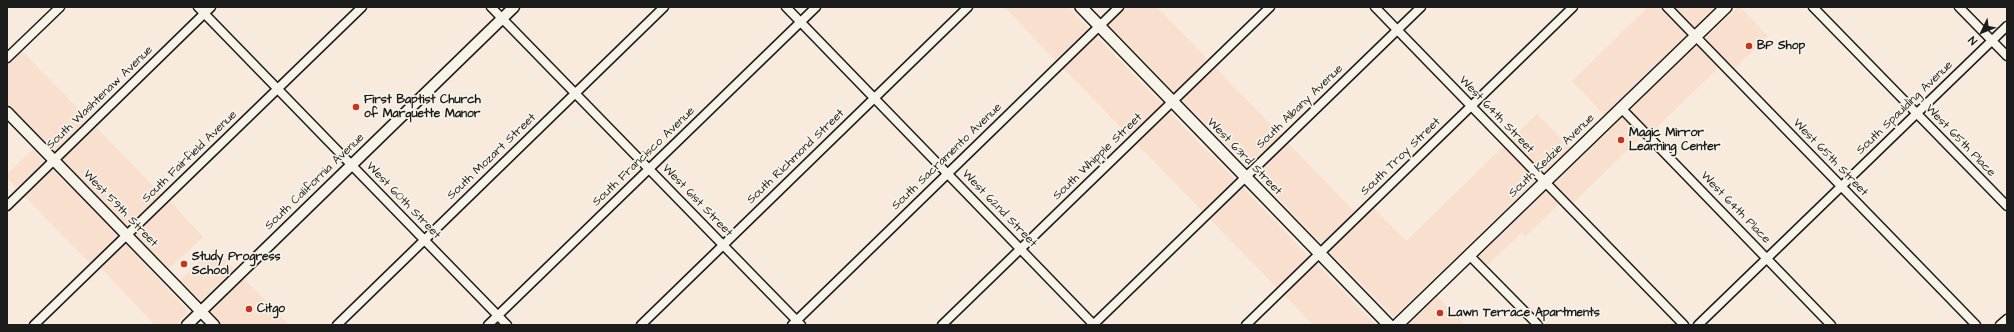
<!DOCTYPE html>
<html>
<head>
<meta charset="utf-8">
<style>
	body { margin:0 }
	#map { position:relative; width:2014px; height:332px; overflow:hidden; background:#f8eadc; font-family:"Architects Daughter",sans-serif }
	canvas { display:block }
	.frame { position:absolute; inset:0; border:8px solid #1c1c1c; pointer-events:none }
	.north { position:absolute; left:1962px; top:12px; width:40px; height:40px; -webkit-text-stroke:3px #f7f3e8; paint-order:stroke; rotate:227deg; font-size:11px; font-weight:700; line-height:16px; text-align:center; color:#1c1c1c }
	.north::after { content:''; display:block; margin:auto; width:14px; height:18px; background:#1c1c1c; clip-path:polygon(50% 0,100% 100%,50% 72%,0 100%) }
</style>
</head>
<body>
<div id="map">
<canvas width="2014" height="332"></canvas>
<div class="frame"></div>
<div class="north">N</div>
</div>
<script>
const g = document.querySelector('canvas').getContext('2d');
g.lineJoin = 'round';
function fillPath(path, color) {
  g.fillStyle = color;
  g.fill(path, 'evenodd');
}
function toPath(rows) {
  const path = new Path2D();
  for (const r of rows) {
    path.moveTo(r[0], r[1]);
    for (let i = 2; i < r.length; i += 2) path.lineTo(r[i], r[i + 1]);
  }
  return path;
}
function trace(path, color, width, dash) {
  g.strokeStyle = color;
  g.lineWidth = width;
  g.lineCap = dash ? 'butt' : 'round';
  g.setLineDash(dash || []);
  g.stroke(path);
}
function drawText(font, color, halo, rows, align = 'center') {
  g.font = font + ' "Architects Daughter",sans-serif';
  g.lineWidth = 3.5;
  g.setLineDash([]);
  g.textBaseline = 'middle';
  g.strokeStyle = halo;
  g.fillStyle = color;
  for (const [text, x, y, turn = 0] of rows) {
    g.save();
    g.translate(x, y);
    g.rotate((+turn || 0) * Math.PI / 180);
    g.textAlign = isNaN(turn) ? turn : align;
    if (halo) g.strokeText(text, 0, 0);
    g.fillText(text, 0, 0);
    g.restore();
  }
}
const built = toPath([
	[1004,7,1068,7,1090,30,1057,62],
	[1125,7,1157,7,1209,61,1175,93,1108,24],
	[1648,7,1661,7,1688,35,1605,116,1572,81],
	[1674,7,1717,7,1695,28],
	[1738,7,1740,7,1768,36,1734,69,1705,38],
	[1095,35,1163,105,1130,137,1063,68],
	[1696,44,1719,67,1651,133,1629,110],
	[22,51,88,119,54,152,7,103,7,65],
	[1215,67,1282,136,1249,168,1181,99],
	[1169,112,1237,181,1204,213,1137,144],
	[1537,114,1571,149,1543,174,1510,140],
	[1622,117,1641,137,1572,204,1553,184],
	[96,127,162,195,128,227,62,159],
	[1288,143,1355,212,1322,244,1255,174],
	[1503,147,1536,180,1394,317,1328,250,1373,207,1406,241],
	[33,149,45,162,17,188,7,178,7,174],
	[52,169,120,236,91,264,24,196],
	[1242,186,1310,258,1278,289,1209,218],
	[1546,191,1559,204,1525,237,1521,233,1487,266,1477,256],
	[170,201,203,237,169,269,135,235],
	[126,244,189,312,176,325,155,325,101,268],
	[214,248,234,269,201,301,180,280],
	[1316,263,1376,325,1313,325,1284,295],
	[244,279,289,325,223,325,211,312],
	[1437,296,1465,325,1407,325]
]);
const minor = toPath([
	[198,7,507,325],
	[491,7,801,325],
	[786,7,1094,325],
	[1375,7,1684,325],
	[1667,7,1976,325],
	[1813,7,2007,206],
	[1959,7,2007,56],
	[7,58,60,7],
	[1621,108,1831,325],
	[7,206,211,7],
	[1469,255,1538,325],
	[34,325,362,7],
	[337,325,664,7],
	[488,325,816,7],
	[641,325,968,7],
	[792,325,1119,7],
	[942,325,1270,7],
	[1093,325,1421,7],
	[1246,325,1573,7],
	[1698,325,2007,26],
	[2000,325,2007,319]
]);
const tertiary = toPath([
	[7,112,214,325],
	[187,325,514,7]
]);
const secondary = toPath([
	[1081,7,1389,325],
	[1397,325,1726,7]
]);
const markers = [
	[1749,46,4,"#c8321e"],
	[356,107,4,"#c8321e"],
	[1621,140,4,"#c8321e"],
	[184,264,4,"#c8321e"],
	[249,309,4,"#c8321e"],
	[1440,313,4,"#c8321e"]
];
const poiNames = [
	["BP Shop",1757,46],
	["First Baptist Church",364,100],
	["of Marquette Manor",364,114],
	["Magic Mirror",1629,133],
	["Learning Center",1629,147],
	["Study Progress",192,257],
	["School",192,271],
	["Citgo",257,309],
	["Lawn Terrace Apartments",1448,313]
];
const streetNames = [
	["South Washtenaw Avenue",100,98,-44],
	["South Albany Avenue",1300,107,-44],
	["South Spaulding Avenue",1905,108,-44],
	["West 64th Street",1496,115,46],
	["West 65th Place",1960,141,46],
	["South Kedzie Avenue",1552,156,-44],
	["South Fairfield Avenue",190,157,-44],
	["South Mozart Street",492,157,-44],
	["South Francisco Avenue",644,157,-44],
	["South Richmond Street",796,157,-44],
	["South Sacramento Avenue",947,157,-44],
	["South Whipple Street",1098,157,-44],
	["West 63rd Street",1244,157,46],
	["South Troy Street",1401,157,-44],
	["West 65th Street",1830,158,46],
	["South California Avenue",315,182,-44],
	["West 60th Street",403,201,46],
	["West 61st Street",697,201,46],
	["West 64th Place",1735,208,46],
	["West 59th Street",120,209,46],
	["West 62nd Street",999,209,46]
];
fillPath(built, '#f9dfce');
trace(minor, '#1c1c1c', 11);
trace(tertiary, '#1c1c1c', 13);
trace(secondary, '#1c1c1c', 14);
trace(minor, '#f7f3e8', 8);
trace(tertiary, '#f7f3e8', 10);
trace(secondary, '#f7f3e8', 11);
for (const [x, y, r, color] of markers) {
  const dot = new Path2D();
  dot.arc(x, y, r, 0, 2 * Math.PI);
  g.fillStyle = color;
  g.fill(dot);
  trace(dot, '#f7f3e8', 1.5);
}
drawText('bold 12px', '#1c1c1c', '#f7f3e8', poiNames, 'left');
drawText('12px', '#1c1c1c', '#f7f3e8', streetNames);
</script>
</body>
</html>
